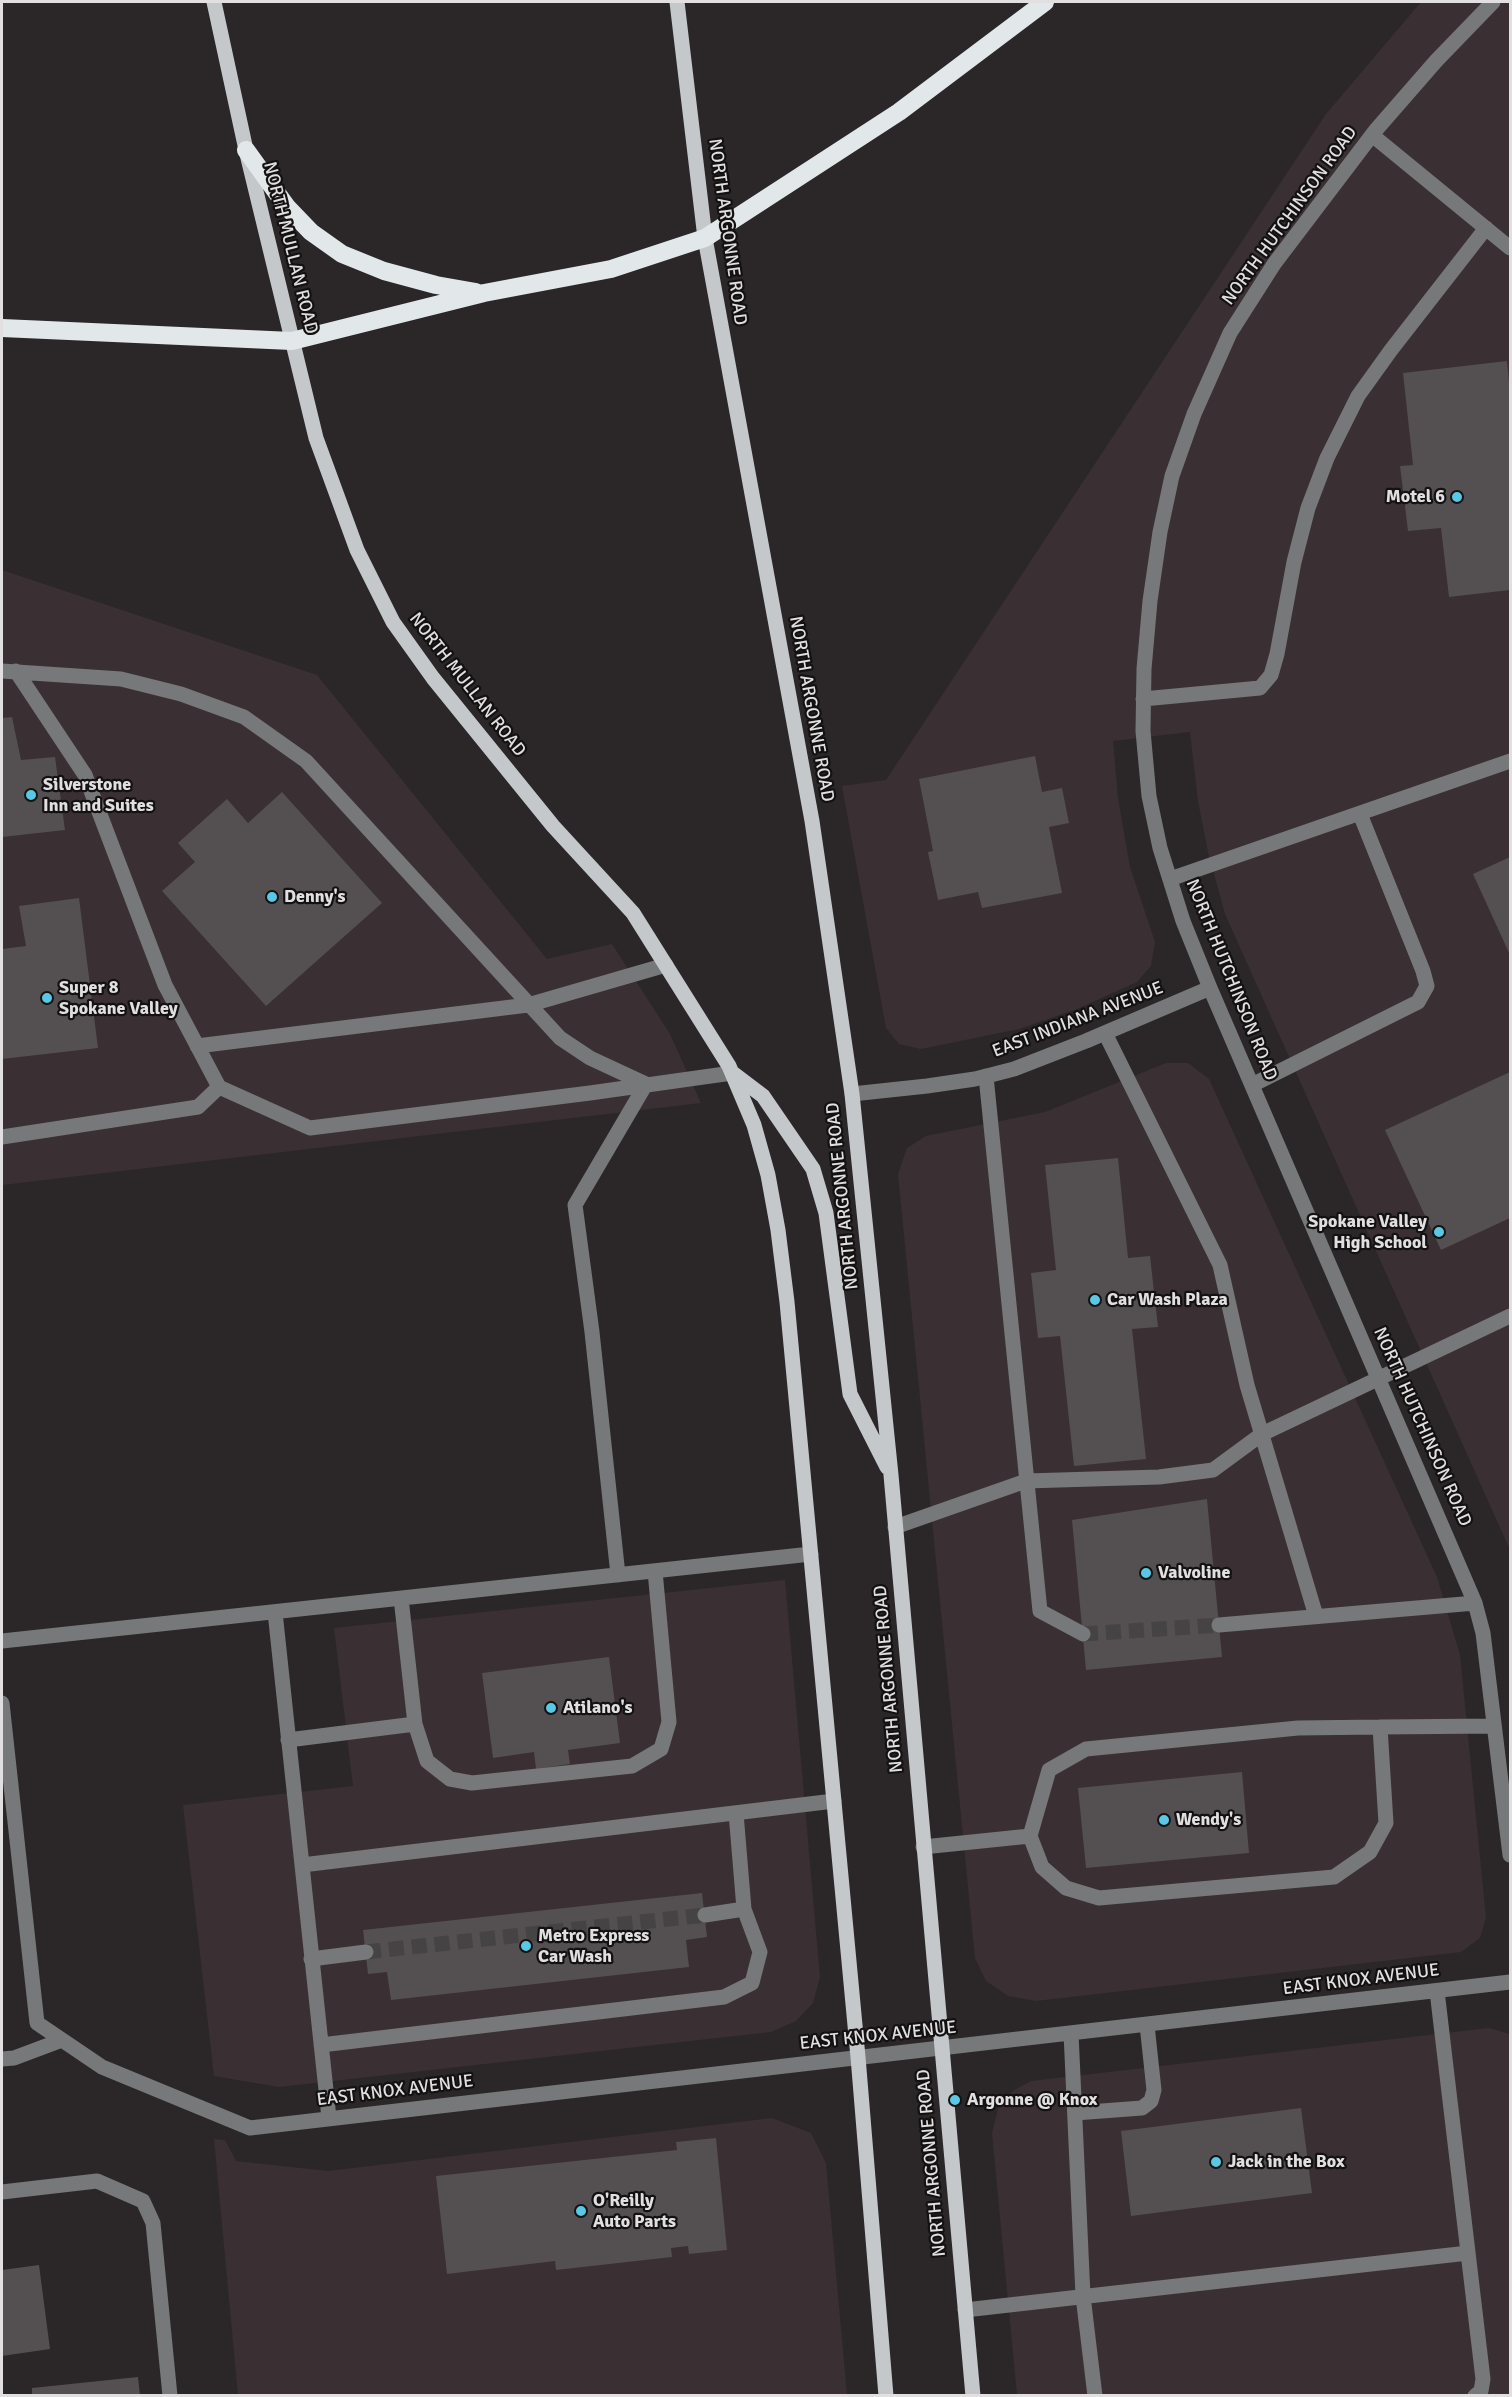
<!DOCTYPE html>
<html>
<head>
<meta charset="utf-8">
<style>
	body { margin:0 }
	#map { position:relative; width:1512px; height:2397px; overflow:hidden; background:#2b2728; font-family:Signika,sans-serif }
	canvas { display:block }
	.frame { position:absolute; inset:0; border:3px solid #e2dfe0; pointer-events:none }
</style>
</head>
<body>
<div id="map">
<canvas width="1512" height="2397"></canvas>
<div class="frame"></div>
</div>
<script>
const g = document.querySelector('canvas').getContext('2d');
g.lineJoin = 'round';
function fillPath(path, color) {
  g.fillStyle = color;
  g.fill(path, 'evenodd');
}
function toPath(rows) {
  const path = new Path2D();
  for (const r of rows) {
    path.moveTo(r[0], r[1]);
    for (let i = 2; i < r.length; i += 2) path.lineTo(r[i], r[i + 1]);
  }
  return path;
}
function trace(path, color, width, dash) {
  g.strokeStyle = color;
  g.lineWidth = width;
  g.lineCap = dash ? 'butt' : 'round';
  g.setLineDash(dash || []);
  g.stroke(path);
}
function drawText(font, color, halo, rows, align = 'center') {
  g.font = font + ' Signika,sans-serif';
  g.lineWidth = 4.5;
  g.setLineDash([]);
  g.textBaseline = 'middle';
  g.strokeStyle = halo;
  g.fillStyle = color;
  for (const [text, x, y, turn = 0] of rows) {
    g.save();
    g.translate(x, y);
    g.rotate((+turn || 0) * Math.PI / 180);
    g.textAlign = isNaN(turn) ? turn : align;
    if (halo) g.strokeText(text, 0, 0);
    g.fillText(text, 0, 0);
    g.restore();
  }
}
const built = toPath([
	[1421,2,1510,2,1510,1550,1225,914,1208,852,1198,801,1190,732,1113,741,1118,798,1130,867,1155,942,1151,966,1137,982,1077,1009,1019,1029,921,1049,899,1044,886,1028,842,786,886,780,1326,114],
	[2,570,317,675,547,959,612,944,670,1034,701,1103,2,1185],
	[1166,1063,1188,1063,1209,1079,1437,1577,1460,1655,1486,1918,1480,1938,1461,1952,1036,2001,1008,1996,986,1981,975,1958,898,1174,907,1148,926,1136,1045,1112],
	[785,1580,820,1977,813,2003,796,2021,771,2032,279,2087,214,2076,183,1805,353,1786,334,1628],
	[1489,2028,1510,2034,1510,2395,1017,2395,992,2133,998,2109,1011,2092,1031,2081],
	[772,2118,811,2133,826,2163,847,2395,238,2395,214,2139,225,2140,236,2161,328,2171]
]);
const building = toPath([
	[1507,361,1510,392,1510,590,1449,597,1441,528,1408,531,1400,466,1413,465,1403,373],
	[12,717,21,760,55,757,65,830,2,837,2,718],
	[1035,756,1042,792,1062,788,1069,823,1049,827,1062,893,982,908,978,892,938,900,928,852,933,851,919,779],
	[282,792,382,903,266,1006,162,891,195,862,178,843,227,799,248,823],
	[1510,857,1510,955,1473,874],
	[79,898,98,1048,2,1059,2,949,26,946,19,906],
	[1510,1072,1510,1218,1441,1250,1385,1130],
	[1118,1158,1128,1258,1150,1256,1158,1327,1132,1329,1146,1459,1074,1466,1060,1336,1038,1338,1031,1273,1056,1270,1045,1165],
	[1207,1499,1222,1657,1086,1670,1072,1520],
	[609,1657,620,1743,568,1750,570,1764,536,1769,534,1752,493,1758,482,1673],
	[1242,1772,1249,1853,1086,1868,1078,1788],
	[702,1893,707,1937,686,1940,689,1967,391,2000,387,1972,368,1974,363,1930],
	[1301,2108,1312,2193,1131,2216,1121,2131],
	[716,2138,727,2250,689,2254,688,2246,671,2248,672,2257,556,2270,555,2261,447,2274,436,2176,677,2150,676,2142],
	[39,2265,50,2349,2,2356,2,2270],
	[138,2377,140,2396,32,2396,32,2388]
]);
const minorTunnel = toPath([
	[1083,1634,1219,1625],
	[366,1952,705,1915]
]);
const minor = toPath([
	[1493,2,1436,61,1375,131,1274,264,1230,333,1194,414,1172,476,1160,532,1150,601,1144,669,1143,731,1149,796,1160,848,1183,921,1210,988,1475,1603,1483,1633,1510,1855],
	[1372,135,1510,248],
	[2,671,121,679,181,694,244,717,306,761,560,1038,590,1058,646,1084,575,1205,592,1332,618,1575],
	[16,671,85,775,165,985,219,1087,310,1128,590,1093,732,1073],
	[1143,699,1260,688,1271,675,1277,654,1294,562,1308,508,1327,458,1358,396,1391,350,1486,228],
	[1170,879,1510,761],
	[1105,1033,1220,1265,1247,1385,1316,1616],
	[197,1046,528,1005,666,965],
	[986,1076,1040,1611,1083,1634],
	[1252,1085,1418,1002,1427,986,1423,971,1360,814],
	[852,1094,927,1086,975,1079,1014,1069,1086,1041,1210,988],
	[2,1137,198,1107,219,1087],
	[895,1527,1026,1481,1159,1477,1213,1470,1262,1434,1510,1316],
	[401,1598,415,1724,427,1761,450,1779,472,1783,632,1766,661,1749,669,1722,655,1571],
	[275,1612,329,2118],
	[1219,1625,1475,1603],
	[2,1641,811,1554],
	[2,1703,37,2023,102,2067,250,2128,1510,1982],
	[1380,1727,1386,1823,1370,1852,1334,1877,1099,1898,1066,1888,1042,1867,1030,1836,1049,1770,1086,1749,1298,1728,1380,1727],
	[1380,1727,1494,1726],
	[288,1740,415,1724],
	[923,1847,1030,1836],
	[302,1865,834,1801],
	[705,1915,744,1909,736,1813],
	[311,1959,366,1952],
	[1437,1991,1483,2379,1481,2391,1475,2396],
	[1071,2033,1083,2296,1095,2396],
	[321,2045,724,1997,752,1983,760,1952,744,1909],
	[2,2059,14,2058,62,2040],
	[1075,2113,1142,2108,1151,2101,1154,2090,1147,2025],
	[2,2192,97,2181,143,2201,153,2223,170,2396],
	[965,2310,1468,2253]
]);
const major = toPath([
	[214,2,246,150,316,438,357,550,393,622,433,678,553,826,633,913,729,1066,754,1125,768,1175,778,1230,787,1302,858,2057,886,2396],
	[677,2,705,238,812,821,852,1094,891,1475,973,2396],
	[734,1074,763,1096,813,1169,826,1213,850,1394,887,1467]
]);
const highway = toPath([
	[246,150,287,207,311,232,342,254,384,271,436,285,476,292],
	[2,328,292,341,484,293,611,269,705,238,899,112,1045,2]
]);
const markers = [
	[1457,497,6,"#59c8e5"],
	[31,795,6,"#59c8e5"],
	[272,897,6,"#59c8e5"],
	[47,998,6,"#59c8e5"],
	[1439,1232,6,"#59c8e5"],
	[1095,1300,6,"#59c8e5"],
	[1146,1573,6,"#59c8e5"],
	[551,1708,6,"#59c8e5"],
	[1164,1820,6,"#59c8e5"],
	[526,1946,6,"#59c8e5"],
	[955,2100,6,"#59c8e5"],
	[1216,2162,6,"#59c8e5"],
	[581,2211,6,"#59c8e5"]
];
const streetNames = [
	["NORTH HUTCHINSON ROAD",1290,216,-54],
	["NORTH ARGONNE ROAD",727,232,82],
	["NORTH MULLAN ROAD",290,248,76],
	["NORTH MULLAN ROAD",467,685,52],
	["NORTH ARGONNE ROAD",811,709,80],
	["NORTH HUTCHINSON ROAD",1231,980,68],
	["EAST INDIANA AVENUE",1078,1020,-21],
	["NORTH ARGONNE ROAD",843,1196,-96],
	["NORTH HUTCHINSON ROAD",1422,1427,66],
	["NORTH ARGONNE ROAD",889,1679,-95],
	["EAST KNOX AVENUE",1361,1980,-7],
	["EAST KNOX AVENUE",878,2036,-6],
	["EAST KNOX AVENUE",395,2091,-7],
	["NORTH ARGONNE ROAD",932,2163,-95]
];
const poiNames = [
	["Motel 6",1445,497,"right"],
	["Silverstone",43,785],
	["Inn and Suites",43,806],
	["Denny's",284,897],
	["Super 8",59,988],
	["Spokane Valley",59,1009],
	["Spokane Valley",1427,1222,"right"],
	["High School",1427,1243,"right"],
	["Car Wash Plaza",1107,1300],
	["Valvoline",1158,1573],
	["Atilano's",563,1708],
	["Wendy's",1176,1820],
	["Metro Express",538,1936],
	["Car Wash",538,1957],
	["Argonne @ Knox",967,2100],
	["Jack in the Box",1228,2162],
	["O'Reilly",593,2201],
	["Auto Parts",593,2222]
];
fillPath(built, '#3a2f32');
fillPath(building, '#544f51');
trace(minorTunnel, '#464344', 15, [15, 8]);
trace(minor, '#767879', 15);
trace(major, '#c4c8ca', 15);
trace(highway, '#e2e8ea', 18);
for (const [x, y, r, color] of markers) {
  const dot = new Path2D();
  dot.arc(x, y, r, 0, 2 * Math.PI);
  g.fillStyle = color;
  g.fill(dot);
  trace(dot, '#131111', 2);
}
drawText('18px', '#e2dfe0', '#131111', streetNames);
drawText('bold 18px', '#e2dfe0', '#131111', poiNames, 'left');
</script>
</body>
</html>
